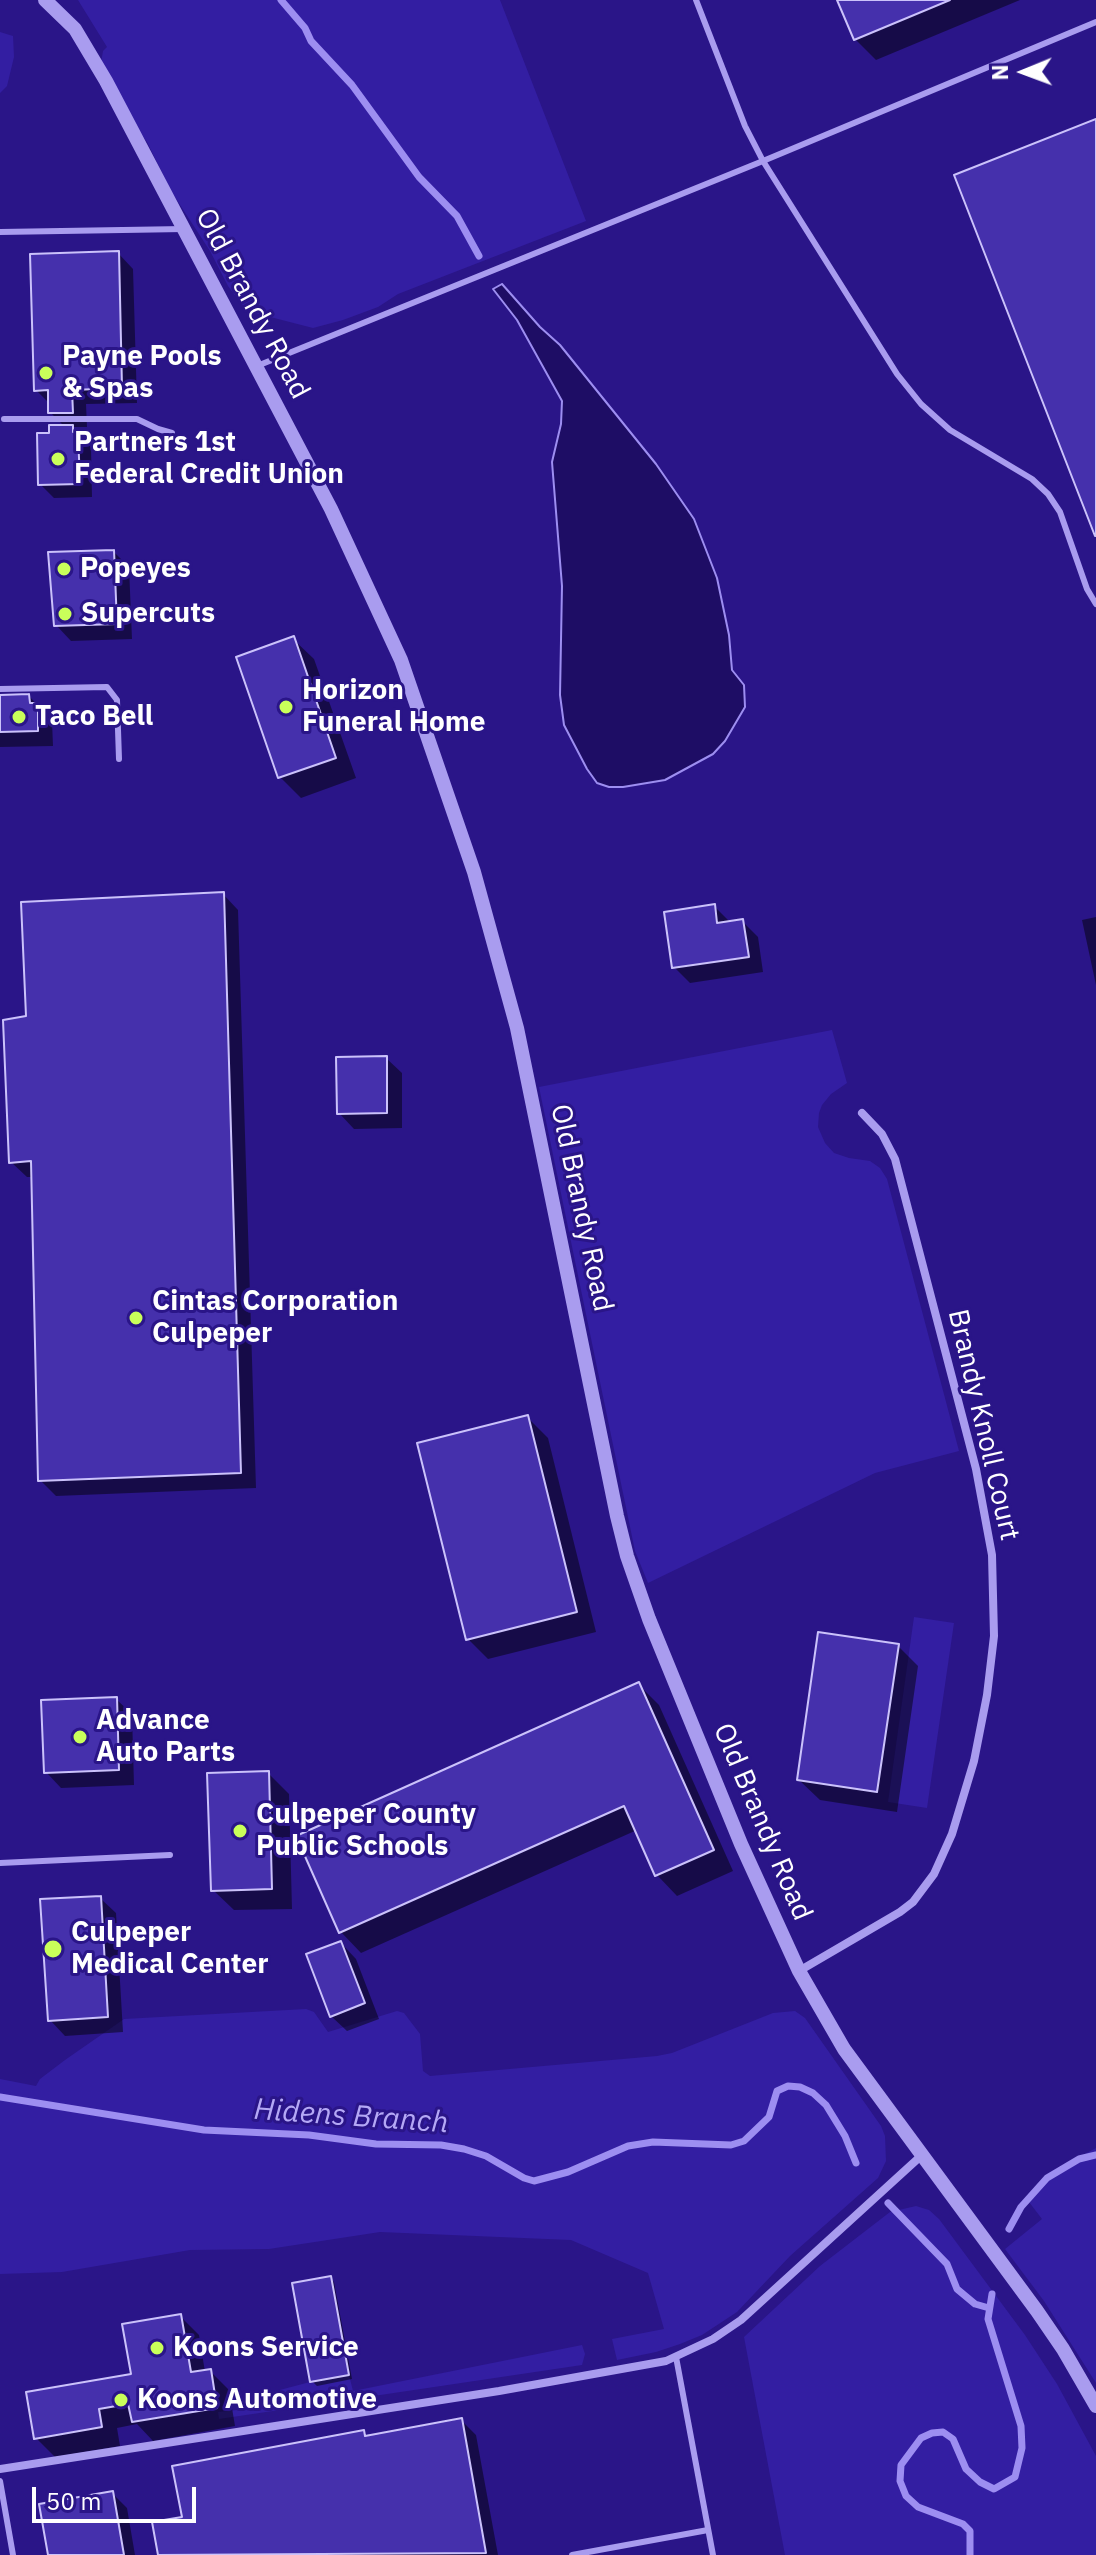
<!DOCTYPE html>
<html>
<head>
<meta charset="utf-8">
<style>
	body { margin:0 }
	#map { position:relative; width:1096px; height:2555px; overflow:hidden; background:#2a1588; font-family:"IBM Plex Sans",sans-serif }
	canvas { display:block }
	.north { position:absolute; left:984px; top:32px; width:80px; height:80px; -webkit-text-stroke:6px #2a1588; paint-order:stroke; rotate:269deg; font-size:22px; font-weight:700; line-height:32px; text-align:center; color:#fff }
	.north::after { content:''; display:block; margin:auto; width:28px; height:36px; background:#fff; clip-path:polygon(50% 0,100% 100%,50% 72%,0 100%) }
	.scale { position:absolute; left:32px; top:2487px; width:164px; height:36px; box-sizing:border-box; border:4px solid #fff; border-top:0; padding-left:10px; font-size:24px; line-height:28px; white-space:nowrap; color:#fff; -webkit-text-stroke:6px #2a1588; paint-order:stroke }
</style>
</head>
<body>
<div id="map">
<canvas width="1096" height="2555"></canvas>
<div class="north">N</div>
<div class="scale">50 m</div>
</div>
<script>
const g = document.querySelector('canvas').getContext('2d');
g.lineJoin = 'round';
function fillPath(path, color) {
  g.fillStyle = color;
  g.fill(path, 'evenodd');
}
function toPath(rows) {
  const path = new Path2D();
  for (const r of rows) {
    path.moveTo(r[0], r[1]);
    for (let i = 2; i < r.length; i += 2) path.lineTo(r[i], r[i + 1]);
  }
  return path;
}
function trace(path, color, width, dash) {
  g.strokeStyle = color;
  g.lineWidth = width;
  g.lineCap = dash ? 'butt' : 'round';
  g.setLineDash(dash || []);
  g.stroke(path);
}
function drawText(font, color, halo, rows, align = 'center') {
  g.font = font + ' "IBM Plex Sans",sans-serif';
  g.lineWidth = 6;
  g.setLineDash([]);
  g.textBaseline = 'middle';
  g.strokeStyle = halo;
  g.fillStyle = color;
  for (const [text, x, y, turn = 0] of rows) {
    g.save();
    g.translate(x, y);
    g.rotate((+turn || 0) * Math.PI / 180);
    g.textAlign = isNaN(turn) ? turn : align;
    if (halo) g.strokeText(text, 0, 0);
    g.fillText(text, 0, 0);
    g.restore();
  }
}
const green = toPath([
	[78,0,500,0,586,221,398,294,378,307,343,320,313,328,247,311,228,286,210,251,171,191,147,142,129,118,101,63,103,51,107,47],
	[0,32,13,36,14,57,7,86,0,93],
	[832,1030,847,1083,831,1094,822,1105,819,1113,818,1127,825,1143,834,1153,849,1158,870,1161,880,1168,887,1179,959,1451,875,1473,648,1583,635,1551,539,1087],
	[914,1617,954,1623,927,1808,888,1802],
	[306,2009,314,2012,328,2032,397,2011,404,2013,420,2034,423,2071,430,2076,657,2056,672,2053,773,2013,795,2011,805,2018,881,2126,885,2136,886,2161,878,2178,790,2256,737,2312,702,2335,680,2344,656,2352,617,2360,612,2339,664,2329,648,2273,571,2240,380,2232,269,2249,190,2250,62,2272,0,2274,0,2079,36,2086,40,2079,65,2060,124,2019],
	[1096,2148,1096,2383,1044,2301,1005,2249,1042,2219,1029,2202,1047,2174],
	[916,2206,929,2210,939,2219,1025,2335,1057,2384,1096,2456,1096,2555,785,2555,744,2337,820,2266,890,2212],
	[582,2345,585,2354,582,2365,219,2419,218,2412,237,2410,242,2400,310,2382,349,2375,353,2391]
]);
const water = toPath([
	[502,284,540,327,560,345,656,464,694,519,717,578,729,635,732,670,744,685,745,707,725,741,713,754,665,780,623,787,609,787,597,783,587,769,564,725,560,695,562,586,552,462,561,424,562,401,517,320,493,289,502,284]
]);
const shadow = toPath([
	[839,0,1020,0,876,60,855,39],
	[118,253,133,269,137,403,86,404,87,427,72,427,91,447,92,497,54,498,40,484,51,435,65,427,50,412,50,404,36,390],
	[114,552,129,567,132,639,71,641,56,625],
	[293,639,314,659,356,778,301,798,280,777],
	[0,696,29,696,52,721,53,746,0,747],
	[223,894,238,910,256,1488,56,1496,40,1480,33,1177,27,1177,11,1162,28,1018],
	[714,906,731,923,742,921,758,937,763,972,690,983,674,967],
	[1096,917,1096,985,1082,920],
	[386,1058,402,1073,402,1128,354,1129,339,1113],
	[527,1417,548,1438,596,1632,488,1659,467,1638],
	[898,1646,918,1666,897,1812,820,1800,799,1780],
	[638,1684,659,1705,733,1871,677,1896,657,1875,637,1830,361,1953,341,1932,298,1837],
	[116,1699,132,1714,134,1785,61,1788,46,1772],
	[268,1773,289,1794,292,1909,234,1910,213,1890],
	[100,1898,116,1913,123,2032,65,2036,50,2020],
	[341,1943,356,1959,379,2019,347,2031,331,2016],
	[330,2278,334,2282,352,2379,317,2386,312,2381],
	[180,2316,199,2335,205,2372,210,2371,229,2390,235,2426,153,2441,137,2424,117,2428,120,2446,55,2457,36,2438,133,2376],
	[461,2420,476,2435,498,2555,160,2555,154,2524,184,2519,363,2433,368,2438],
	[112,2493,127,2508,135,2555,50,2555]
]);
const stream = toPath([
	[281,0,305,28,311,41,352,85,419,177,457,216,479,256],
	[0,2097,204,2130,309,2135,376,2144,441,2145,464,2149,486,2156,524,2178,534,2181,568,2172,628,2146,653,2142,731,2145,744,2141,769,2117,777,2091,788,2086,800,2087,813,2093,826,2105,845,2136,856,2163],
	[888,2203,947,2264,957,2289,975,2304,989,2308],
	[1009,2229,1021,2207,1047,2178,1079,2159,1096,2155],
	[970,2555,970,2531,963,2524,918,2507,906,2496,900,2481,901,2465,921,2438,932,2433,943,2432,953,2439,966,2469,980,2482,994,2489,1015,2477,1022,2448,1021,2426,988,2319,992,2294]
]);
const building = toPath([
	[837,0,950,0,854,40,837,0],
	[1096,119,1096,536,1095,536,954,175,1096,119],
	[119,251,122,388,72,390,73,413,48,413,48,390,34,391,30,254,119,251],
	[49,425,73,425,73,432,78,432,80,484,38,485,37,433,49,433,49,425],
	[114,550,117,624,54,626,48,552,114,550],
	[294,636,336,758,278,778,236,657,294,636],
	[29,694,30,703,38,703,38,731,0,732,0,695,29,694],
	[224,892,241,1473,38,1481,31,1161,9,1163,3,1020,26,1016,21,902,224,892],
	[715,904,717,923,743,919,749,957,672,968,664,912,715,904],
	[387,1056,387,1113,337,1114,336,1057,387,1056],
	[528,1415,577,1612,466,1640,417,1443,528,1415],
	[818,1632,899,1644,877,1792,797,1780,818,1632],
	[639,1682,714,1850,655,1876,624,1806,339,1933,296,1836,639,1682],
	[117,1697,119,1770,44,1773,41,1700,117,1697],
	[269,1771,272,1889,211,1891,207,1773,269,1771],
	[101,1896,108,2017,48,2021,40,1899,101,1896],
	[341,1941,365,2003,330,2017,306,1954,341,1941],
	[331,2276,349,2375,310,2382,292,2283,331,2276],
	[181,2314,191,2372,211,2369,217,2408,132,2422,128,2404,99,2409,102,2427,34,2439,26,2392,131,2374,122,2324,181,2314],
	[462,2418,486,2553,158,2555,152,2522,182,2517,172,2466,364,2430,365,2436,462,2418],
	[113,2491,124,2555,48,2555,39,2504,113,2491]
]);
const service = toPath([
	[696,0,745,126,763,161,897,374,921,404,950,430,1032,479,1048,494,1060,512,1087,589,1096,604],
	[0,232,184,229],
	[257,366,763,161,1096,22],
	[4,419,137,419,158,429,172,433],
	[0,689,107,687,117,700,119,759],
	[0,1863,170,1855],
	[676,2357,713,2555],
	[0,2481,13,2555],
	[572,2555,708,2530]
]);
const minor = toPath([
	[799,1971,900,1912,913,1902,934,1874,952,1834,974,1761,987,1695,994,1636,992,1555,976,1469,895,1159,882,1134,862,1113],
	[0,2469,499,2391,666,2361,713,2339,741,2320,922,2155]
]);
const tertiary = toPath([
	[45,0,75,29,106,81,331,509,401,660,474,872,517,1028,617,1516,627,1556,649,1619,741,1844,799,1971,844,2049,1037,2311,1063,2349,1096,2406]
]);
const markers = [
	[46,373,8,"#c9ff5a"],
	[58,459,8,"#c9ff5a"],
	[64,569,8,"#c9ff5a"],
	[65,614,8,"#c9ff5a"],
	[286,707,8,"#c9ff5a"],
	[19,717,8,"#c9ff5a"],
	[136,1318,8,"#c9ff5a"],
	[80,1737,8,"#c9ff5a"],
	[240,1831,8,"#c9ff5a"],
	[53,1949,10,"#c9ff5a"],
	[157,2348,8,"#c9ff5a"],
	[121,2400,8,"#c9ff5a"]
];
const streetNames = [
	["Old Brandy Road",252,304,62],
	["Old Brandy Road",581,1208,78],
	["Brandy Knoll Court",983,1425,77],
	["Old Brandy Road",762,1822,67]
];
const poiNames = [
	["Payne Pools",62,357],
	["& Spas",62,389],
	["Partners 1st",74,443],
	["Federal Credit Union",74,475],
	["Popeyes",80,569],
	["Supercuts",81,614],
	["Horizon",302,691],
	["Funeral Home",302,723],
	["Taco Bell",35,717],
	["Cintas Corporation",152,1302],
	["Culpeper",152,1334],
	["Advance",96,1721],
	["Auto Parts",96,1753],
	["Culpeper County",256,1815],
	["Public Schools",256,1847],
	["Culpeper",71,1933],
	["Medical Center",71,1965],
	["Koons Service",173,2348],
	["Koons Automotive",137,2400]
];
const waterNames = [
	["Hidens Branch",351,2117,4]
];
fillPath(green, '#331ea2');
fillPath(water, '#1e0d65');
trace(water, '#9d8ef1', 2);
fillPath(shadow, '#0007');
trace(stream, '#9d8ef1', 7);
fillPath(building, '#4530ac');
trace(building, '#cbc2fb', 2);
trace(service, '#a99cef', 6);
trace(minor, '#a99cef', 8);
trace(tertiary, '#a99cef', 14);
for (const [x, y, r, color] of markers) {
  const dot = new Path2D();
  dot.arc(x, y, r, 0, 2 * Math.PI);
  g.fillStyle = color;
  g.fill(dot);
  trace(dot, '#2a1588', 3);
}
drawText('28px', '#fff', '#2a1588', streetNames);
drawText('bold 28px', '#fff', '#2a1588', poiNames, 'left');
drawText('italic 30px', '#b4a8f6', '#2a1588', waterNames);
</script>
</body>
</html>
